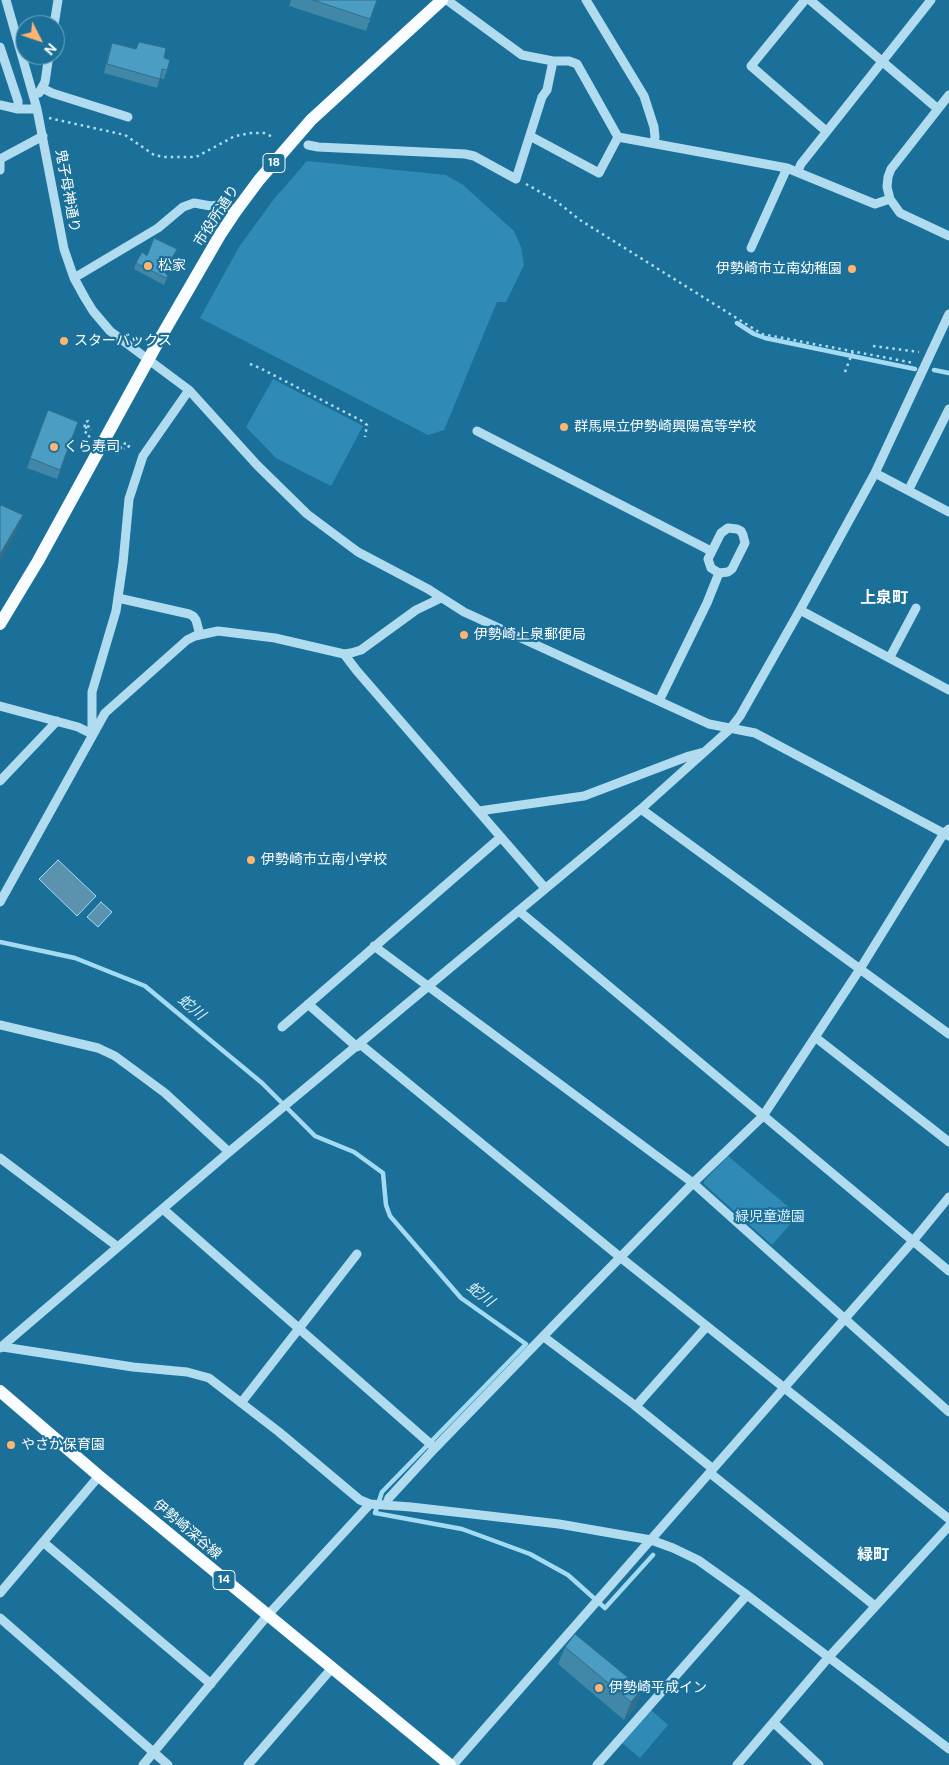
<!DOCTYPE html>
<html>
<head>
<meta charset="utf-8">
<style>
	body { margin:0 }
	#map { position:relative; width:949px; height:1765px; overflow:hidden; background:#1b7099; font-family:"DM Sans",sans-serif }
	canvas { display:block }
	.north { position:absolute; left:15px; top:15px; width:50px; height:50px; box-sizing:border-box; background:#1b7099; border:1px solid #76a9c2; border-radius:50%; rotate:131deg; font-size:14px; font-weight:700; line-height:20px; text-align:center; color:#fff }
	.north::after { content:''; display:block; margin:auto; width:18px; height:22px; background:#ffb470; clip-path:polygon(50% 0,100% 100%,50% 72%,0 100%) }
</style>
</head>
<body>
<div id="map">
<canvas width="949" height="1765"></canvas>
<div class="north">N</div>
</div>
<script>
const g = document.querySelector('canvas').getContext('2d');
g.lineJoin = 'round';
function fillPath(path, color) {
  g.fillStyle = color;
  g.fill(path, 'evenodd');
}
function toPath(rows) {
  const path = new Path2D();
  for (const r of rows) {
    path.moveTo(r[0], r[1]);
    for (let i = 2; i < r.length; i += 2) path.lineTo(r[i], r[i + 1]);
  }
  return path;
}
function trace(path, color, width, dash) {
  g.strokeStyle = color;
  g.lineWidth = width;
  g.lineCap = dash ? 'butt' : 'round';
  g.setLineDash(dash || []);
  g.stroke(path);
}
function drawText(font, color, halo, rows, align = 'center') {
  g.font = font + ' "DM Sans","Noto Sans JP",sans-serif';
  g.lineWidth = 4.5;
  g.setLineDash([]);
  g.textBaseline = 'middle';
  g.strokeStyle = halo;
  g.fillStyle = color;
  for (const [text, x, y, turn = 0] of rows) {
    g.save();
    g.translate(x, y);
    g.rotate((+turn || 0) * Math.PI / 180);
    g.textAlign = isNaN(turn) ? turn : align;
    if (halo) g.strokeText(text, 0, 0);
    g.fillText(text, 0, 0);
    g.restore();
  }
}
const green = toPath([
	[307,161,446,175,463,185,514,231,521,247,524,265,506,302,497,302,444,430,428,435,200,318,239,247,274,199],
	[273,379,363,426,331,486,276,458,246,427],
	[728,1156,798,1215,772,1245,704,1184,704,1181],
	[650,1709,668,1725,640,1758,622,1743]
]);
const water = toPath([
	[58,860,96,896,77,916,39,879,58,860],
	[101,902,112,912,98,927,87,917,101,902]
]);
const stream = toPath([
	[737,323,754,334,765,338,915,369],
	[934,370,949,373],
	[0,942,75,958,145,986,262,1083,315,1136,354,1152,383,1173,386,1205,390,1216,461,1298,526,1344,382,1492,375,1513,462,1529,530,1554,568,1575,605,1608,653,1555]
]);
const path = toPath([
	[49,118,125,135,154,155,164,157,196,157,235,136,251,133,264,133,273,137],
	[526,184,556,201,580,220,762,334,914,363],
	[873,346,919,352],
	[250,364,260,368,362,421,367,425,365,437],
	[845,372,853,351],
	[85,427,91,430],
	[119,446,124,449]
]);
const minor = toPath([
	[6,0,37,109,64,249,74,278,85,298,93,311,110,331,189,390,257,465,307,514,358,552,428,589,464,612,709,724,755,733,949,836],
	[447,0,522,55,553,61,569,61,577,64,618,137,787,168,875,204,890,199],
	[586,0,644,96,654,127,655,137,654,143],
	[805,0,751,66,826,131],
	[810,0,938,109],
	[54,25,58,0],
	[0,47,18,101,18,109],
	[42,88,52,93,128,117],
	[39,93,45,82,49,55],
	[949,95,891,169,888,177,887,187,890,199,900,213,949,236],
	[0,105,18,109,37,109],
	[530,136,599,173,618,137],
	[308,145,318,147,465,154,474,156,516,179,542,97,547,90,553,61],
	[0,159,43,136],
	[0,159,0,170],
	[798,171,801,164,931,0],
	[751,248,787,168],
	[74,278,158,228,183,207,194,203,211,206,224,204,236,211],
	[477,431,711,551],
	[875,473,949,512],
	[909,489,949,409],
	[728,528,737,529,741,531,743,535,745,543,732,569,728,572,719,573,711,568,708,559,721,533,728,528],
	[118,598,189,614,193,616,196,620,200,635],
	[800,610,949,690],
	[344,654,357,671,545,888],
	[890,657,916,608],
	[659,701,707,603,719,573],
	[0,706,78,727,92,734],
	[92,734,92,692,116,611,123,563,129,499,143,456,189,390],
	[0,781,57,721],
	[641,809,949,1034],
	[479,811,584,796,689,756,704,752],
	[0,902,105,713,187,640,195,636,218,631,275,638,344,654,351,653,361,650,416,610,441,598],
	[519,911,949,1271],
	[374,946,693,1183,949,1412],
	[308,1004,357,1047],
	[0,1025,98,1048,115,1056,165,1093,229,1152],
	[282,1027,501,837],
	[815,1037,949,1142],
	[360,1044,620,1257,949,1519],
	[0,1158,118,1247],
	[163,1209,435,1448],
	[544,1337,633,1404,713,1469],
	[3,1347,133,1367,187,1372,209,1378,279,1432,360,1500,370,1504,411,1507,559,1524,651,1540,673,1548,698,1560,747,1595,949,1749],
	[0,1348,229,1152,641,809,730,729,740,716,800,610,875,473,949,314],
	[241,1403,357,1254],
	[636,1406,707,1326],
	[710,1473,875,1606],
	[386,1505,389,1498,435,1448,559,1320,693,1183,763,1116,860,969,944,833,949,829],
	[43,1542,211,1684],
	[0,1593,99,1476],
	[0,1618,168,1765],
	[774,1723,819,1765],
	[143,1765,267,1616,370,1504],
	[248,1765,332,1668],
	[453,1765,913,1241,949,1197],
	[597,1765,747,1595],
	[737,1765,828,1658,949,1526]
]);
const major = toPath([
	[0,624,38,561,158,342,220,235,236,211,259,180,311,120,442,0],
	[0,1391,99,1476,450,1765]
]);
const pathBridge = toPath([
	[85,427,84,423,88,421,89,425,85,434,118,453,123,444,127,443,129,446,126,449,124,449]
]);
const wall = toPath([
	[291,0,377,0,366,31,289,6],
	[112,43,164,58,167,70,164,79,160,78,157,88,104,73,109,52],
	[177,249,165,273,168,276,164,285,134,269,136,263],
	[48,410,78,422,57,479,27,468],
	[565,1647,642,1689,635,1707,624,1720,558,1664]
]);
const shadedWall = toPath([
	[177,249,174,255,162,278,164,272],
	[23,515,16,533,0,561,0,554],
	[642,1689,635,1707,624,1720,631,1702]
]);
const building = toPath([
	[313,0,377,0,370,19,313,0],
	[139,42,166,48,164,58,170,60,167,70,162,69,160,79,107,64,112,43,136,49,139,42],
	[154,238,177,249,164,272,168,276,166,278,136,263,142,252,147,256,154,238],
	[48,410,78,422,60,470,30,458,48,410],
	[1,505,23,515,0,554,0,507,1,505],
	[575,1634,642,1689,631,1702,565,1647,575,1634]
]);
const markers = [
	[148,266,5,"#ffb470"],
	[852,269,5,"#ffb470"],
	[64,341,5,"#ffb470"],
	[564,427,5,"#ffb470"],
	[54,447,5,"#ffb470"],
	[464,635,5,"#ffb470"],
	[251,860,5,"#ffb470"],
	[11,1445,5,"#ffb470"],
	[599,1688,5,"#ffb470"]
];
const shields = [
	[274,163,22],
	[224,1580,22]
];
const shieldNames = [
	["18",274,163],
	["14",224,1580]
];
const streetNames = [
	["鬼子母神通り",67,191,80],
	["市役所通り",217,216,-57],
	["伊勢崎深谷線",187,1530,40]
];
const poiNames = [
	["松家",158,266],
	["伊勢崎市立南幼稚園",842,269,"right"],
	["スターバックス",74,341],
	["群馬県立伊勢崎興陽高等学校",574,427],
	["くら寿司",64,447],
	["伊勢崎上泉郵便局",474,635],
	["伊勢崎市立南小学校",261,860],
	["やさか保育園",21,1445],
	["伊勢崎平成イン",609,1688]
];
const parkNames = [
	["緑児童遊園",770,1217]
];
const waterNames = [
	["蛇川",191,1008,40],
	["蛇川",480,1295,38]
];
const quarterNames = [
	["上泉町",884,599],
	["緑町",873,1556]
];
fillPath(green, '#2f8bb6');
fillPath(water, '#5b93ae');
trace(water, '#a4dbf2', 1);
trace(stream, '#a4dbf2', 4.5);
trace(path, '#b1dcf0', 2.5, [2.5, 4]);
trace(minor, '#b1dcf0', 9);
trace(major, '#fafdff', 12);
trace(pathBridge, '#b1dcf0', 2.5, [2.5, 4]);
fillPath(wall, '#4187a8');
fillPath(shadedWall, '#356e88');
fillPath(building, '#4c9dc3');
trace(building, '#356e88', 1);
for (const [x, y, r, color] of markers) {
  const dot = new Path2D();
  dot.arc(x, y, r, 0, 2 * Math.PI);
  g.fillStyle = color;
  g.fill(dot);
  trace(dot, '#1b7099', 2);
}
for (const [x, y, w] of shields) {
  const box = new Path2D();
  box.roundRect(x - w / 2, y - 9.5, w, 19, 4);
  g.fillStyle = '#1b7099';
  g.fill(box);
  trace(box, '#fff', 1);
}
drawText('bold 12px', '#fff', null, shieldNames);
drawText('14px', '#fff', '#1b7099', streetNames);
drawText('14px', '#fff', '#1b7099', poiNames, 'left');
drawText('14px', '#d8f0fb', '#1b7099', parkNames);
drawText('italic 15px', '#d4eefa', '#1b7099', waterNames);
drawText('bold 16px', '#fff', '#1b7099', quarterNames);
</script>
</body>
</html>
